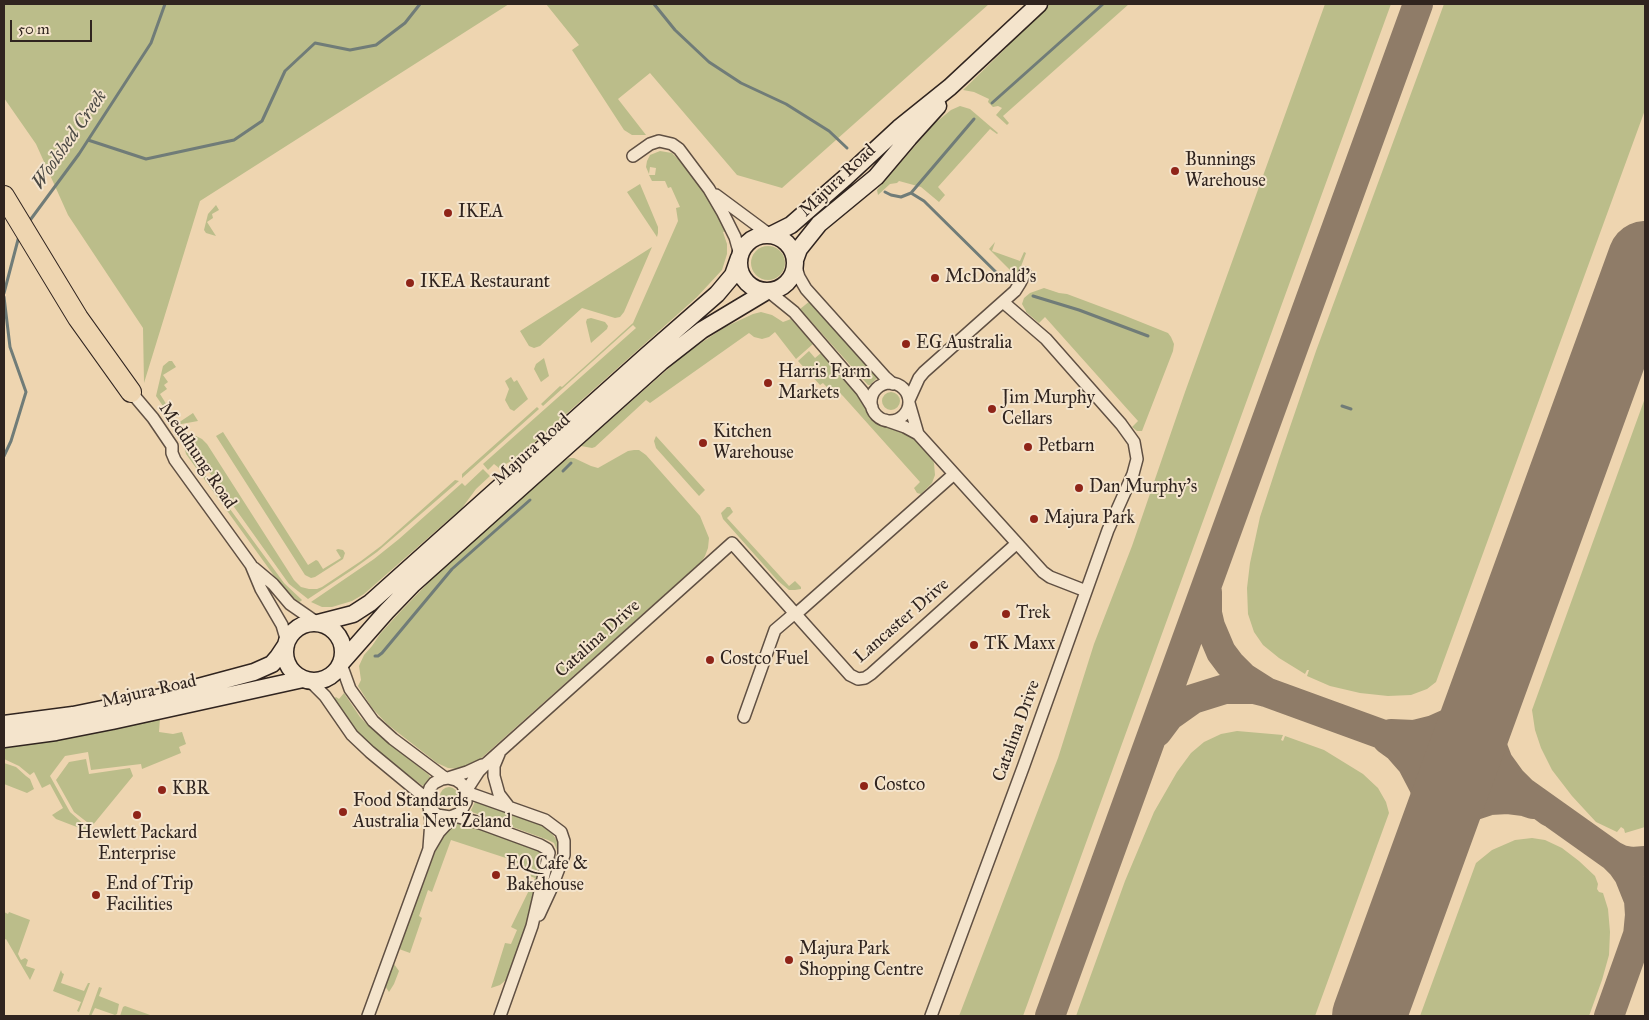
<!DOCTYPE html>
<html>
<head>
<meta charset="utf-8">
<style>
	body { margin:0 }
	#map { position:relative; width:1649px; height:1020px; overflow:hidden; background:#eed5b0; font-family:"IM FELL Great Primer",serif }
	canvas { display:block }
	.frame { position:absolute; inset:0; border:5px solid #30241f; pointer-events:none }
	.scale { position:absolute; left:10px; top:20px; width:82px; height:22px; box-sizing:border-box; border:2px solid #30241f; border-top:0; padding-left:6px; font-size:15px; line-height:18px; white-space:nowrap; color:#30241f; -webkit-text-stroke:4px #f4e4cc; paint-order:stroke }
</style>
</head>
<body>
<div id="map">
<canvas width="1649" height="1020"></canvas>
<div class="frame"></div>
<div class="scale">50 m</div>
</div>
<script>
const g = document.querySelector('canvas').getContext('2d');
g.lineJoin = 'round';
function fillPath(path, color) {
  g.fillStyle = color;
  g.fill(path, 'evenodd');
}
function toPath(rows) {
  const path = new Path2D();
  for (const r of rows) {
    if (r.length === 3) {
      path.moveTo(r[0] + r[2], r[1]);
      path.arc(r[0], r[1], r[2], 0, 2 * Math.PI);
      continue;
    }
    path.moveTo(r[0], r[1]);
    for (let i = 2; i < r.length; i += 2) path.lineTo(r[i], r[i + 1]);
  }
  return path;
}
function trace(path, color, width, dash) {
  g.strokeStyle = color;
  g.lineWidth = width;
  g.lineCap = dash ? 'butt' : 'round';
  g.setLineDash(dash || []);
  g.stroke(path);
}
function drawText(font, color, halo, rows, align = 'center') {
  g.font = font + ' "IM FELL Great Primer",serif';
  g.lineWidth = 4;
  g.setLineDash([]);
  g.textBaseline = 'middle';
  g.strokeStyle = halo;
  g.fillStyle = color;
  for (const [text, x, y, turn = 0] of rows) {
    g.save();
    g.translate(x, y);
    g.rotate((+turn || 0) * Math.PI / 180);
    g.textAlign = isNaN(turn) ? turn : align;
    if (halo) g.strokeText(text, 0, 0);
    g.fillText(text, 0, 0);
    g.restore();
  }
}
const green = toPath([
	[4,4,509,4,200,201,144,383,143,328,68,215,36,144,4,98],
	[546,4,989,4,782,188,737,175,650,73,618,99,646,135,632,135,624,130,572,50,579,45],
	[1048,4,1129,4,1003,116,1009,123,1007,125,996,115,1002,108,998,106,993,107,988,102,989,99,974,92,963,90,1007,47,1004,43],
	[1325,4,1391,4,1023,1016,959,1016,1058,758,1094,644,1132,546,1185,392],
	[1444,4,1645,4,1645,110,1436,682,1427,689,1411,695,1388,696,1360,693,1330,686,1307,676,1309,670,1307,670,1305,674,1279,658,1263,645,1254,632,1248,614,1247,588,1250,563,1260,517,1279,459,1316,351],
	[960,106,970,109,998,133,997,134,990,129,938,187,945,195,939,202,921,187,899,181,897,183,890,184,878,195,877,190,935,123,951,110],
	[660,151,672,153,679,160,706,194,728,230,723,232,727,244,727,254,722,270,697,297,518,457,499,468,494,464,488,470,483,464,636,328,633,325,543,406,541,404,560,386,562,387,633,323,678,221,676,208,680,207,671,187,668,188,665,181,652,181,649,175,655,175,656,168,650,167,649,174,646,167,647,161,650,155],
	[640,184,658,227,658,233,657,237,627,192],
	[216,205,219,210,212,214,213,218,207,222,216,236,206,233,204,230,208,214],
	[995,242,992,251,1020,261,1024,252,1026,253,1017,277,989,249],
	[768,263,17],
	[652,247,624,312,620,317,615,318,582,308,540,346,534,348,529,346,520,331],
	[1044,288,1059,293,1067,294,1123,315,1168,333,1171,337,1174,344,1173,351,1142,431,1137,431,1132,427,1138,421,1045,317,1039,323,1026,312,1026,311,1022,304,1024,298,1030,293],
	[810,301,876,376,877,378,870,385,868,385,800,309],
	[761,312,772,315,783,322,791,319,813,344,796,359,775,332,769,337,762,339,754,337,749,333,650,403,646,400,595,447,592,448,581,446,686,353,725,327,753,314],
	[591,318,605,322,608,326,607,329,591,343,586,322,587,319],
	[809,351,815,358,821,353,862,399,868,413,874,421,886,427,898,428,909,433,929,454,934,463,935,475,932,483,921,494,917,493,914,488,920,482,843,396,840,393,836,397,823,383,820,385,798,361],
	[544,358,549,376,541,382,534,369,536,364],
	[169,361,172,361,176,367,163,375,168,382,164,385,167,389,160,394,178,423,193,413,198,421,176,425,156,396,163,366],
	[511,377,514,382,517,380,528,399,514,411,510,409,505,400,509,389,505,381],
	[891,401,9],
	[1645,398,1645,827,1625,833,1624,829,1621,827,1617,832,1596,822,1572,796,1552,770,1541,748,1535,730,1532,710],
	[537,407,539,409,462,478,462,474],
	[223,432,308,565,316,560,318,561,323,569,341,558,336,550,338,549,343,550,345,553,343,559,315,577,311,578,305,575,216,436],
	[196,436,202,439,207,444,294,580,301,587,309,589,317,589,322,587,361,561,381,546,455,480,459,481,377,552,352,570,308,599,289,584,212,476,193,452,188,440],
	[656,436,705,490,699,496,656,448,654,441],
	[184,446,284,583,302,600,301,601,299,602,291,596,280,584,186,454],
	[634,450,639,450,646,455,700,516,709,538,708,548,705,556,702,561,478,761,470,766,459,769,448,768,437,763,387,724,372,708,358,686,361,680,359,666,364,655,372,646,380,634,399,613,431,580,562,462,569,458,574,458,591,466,598,468,628,451],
	[483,469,490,476,476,489,462,508,364,594,352,601,332,607,322,607,311,602,374,559,399,539,462,483,465,486],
	[727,507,730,507,733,512,727,518,789,586,795,581,801,587,801,589,795,590,789,590,778,581,723,519,721,513],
	[344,693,360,717,374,731,429,775,430,777,424,785,423,786,380,754,355,730,333,699,336,697,339,699],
	[160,718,159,732,173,734,182,732,186,744,179,747,181,753,142,769,141,764,91,770,88,752,65,756,50,776,70,812,95,834,56,819,52,815,63,808,50,784,42,788,34,772,30,775,19,766,4,759,4,746],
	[1237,731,1283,735,1281,740,1283,741,1285,736,1324,750,1363,774,1378,788,1386,802,1389,813,1315,1016,1076,1016,1125,881,1154,812,1177,772,1191,753,1204,742,1221,734],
	[86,759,89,774,130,768,133,776,92,826,74,812,56,780,69,762],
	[4,763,16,767,26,776,30,779,34,789,27,793,4,784],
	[449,796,9],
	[476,800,540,823,551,832,558,842,560,849,557,850,554,843,548,840,472,812,471,810],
	[460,822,535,849,542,854,543,859,528,920,506,980,500,985,491,988,505,943,511,944,517,930,511,927,535,878,530,876,532,871,512,860,451,840,432,892,428,890,419,916,422,918,410,953,399,949,440,839,454,824],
	[1532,838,1545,840,1562,848,1579,861,1595,876,1598,884,1597,889,1599,892,1603,893,1608,909,1610,932,1609,955,1602,980,1589,1016,1420,1016,1476,863,1492,850,1515,840],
	[4,912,8,914,9,912,30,920,18,954,21,960,25,958,28,960,26,966,35,969,30,980,6,939,4,940],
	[394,964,399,971,394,984,389,992,385,986],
	[61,970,62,973,64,974,61,983,84,991,88,983,90,983,79,1012,77,1011,81,1002,53,991],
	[99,987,102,988,99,996,119,1004,117,1014,115,1015,95,1008,91,1016,89,1015],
	[125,1006,153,1016,120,1016,123,1007]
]);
const stream = toPath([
	[654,4,675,30,709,62,741,83,786,104,829,131,847,148],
	[992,103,1103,4],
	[88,140,146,159,234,140,262,121,285,71,315,43,350,50,376,45,405,23,420,4],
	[885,192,891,195,901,197,911,193,924,201,1006,282],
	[911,193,974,119],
	[28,223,79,154,151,43,165,4],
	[4,293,19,236],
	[1033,296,1079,310,1148,336],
	[4,297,10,347,26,392,11,441,4,456],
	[1342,406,1351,409],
	[563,471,571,463],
	[375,656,378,656,382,653,452,569,530,500]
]);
const taxiway = toPath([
	[1207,592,1207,613,1210,626,1221,652,1230,664,1244,678,1266,692],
	[1500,659,1488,689,1487,717,1490,741,1498,762,1511,780,1523,792,1613,856,1621,860,1632,862,1645,861],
	[1157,732,1169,716,1193,699,1225,689,1254,689,1266,692,1483,771,1523,792,1550,812],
	[1391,734,1414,735,1434,730,1452,722,1472,705,1485,687,1500,659,1523,596],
	[1387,739,1398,747,1412,763,1424,786,1431,809,1430,849,1422,869],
	[1430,849,1442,830,1455,816,1472,806,1490,800,1508,799,1524,801,1533,804],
	[1613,856,1622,865,1629,875,1639,900,1640,915,1638,936],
	[1050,1016,1418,4],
	[1609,1016,1645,915]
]);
const runway = toPath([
	[1369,1016,1645,258]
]);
const street = toPath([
	[633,156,650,144,659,141,672,144,679,149,709,189,723,213,735,237,740,255],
	[716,195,770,235],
	[795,264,799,277,806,289,885,377,893,384],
	[768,291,794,312,862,391,872,407],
	[890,402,19],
	[131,392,153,418,172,446,172,453,175,460,251,565,261,589,282,625,287,642],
	[909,400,919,378,924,372,1015,291,1020,283,1025,273],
	[909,403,918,434],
	[885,420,905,427,918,434,1043,572,1050,577,1086,591],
	[254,568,273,584,290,604,316,622],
	[796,614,954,474],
	[341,664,350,689,373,721,393,739,445,778],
	[310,681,325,696,352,735,370,752,422,795,430,808,437,815,450,817,460,813,466,802,466,792,462,784,456,780,448,778,442,779,434,783,430,788,428,794,428,803],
	[744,717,775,630,795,613],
	[499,754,494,766,494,776,499,794,509,807],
	[448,778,467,772,482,765],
	[466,791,479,771,488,762,732,543,850,675,858,679,865,678,871,674,1016,544],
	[466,792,545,820,561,832,564,841,564,855,551,889,539,915],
	[429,806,431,821,429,848],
	[455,816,480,823,540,845,547,849,549,853,532,926,500,1016],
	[368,1016,429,849,439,832,453,817],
	[931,1016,1024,765,1108,530,1133,474,1137,459,1134,442,1121,424,1046,339,1003,302]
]);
const secondary = toPath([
	[771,235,791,225,846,177,899,128,950,87,1039,4],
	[767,263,28],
	[795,260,799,249,819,224,876,177,909,138,938,106],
	[314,652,29],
	[318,623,353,614,370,603,646,356,717,294,733,275,739,258],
	[342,662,386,612,413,584,661,362,702,330,767,291],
	[4,724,73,715,161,697,254,672,272,664,278,657,286,645],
	[4,739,56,732,112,721,303,679]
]);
const highway = toPath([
	[4,196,78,318,131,392]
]);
const markers = [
	[1175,171,5,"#8f2418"],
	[448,213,5,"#8f2418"],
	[935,278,5,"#8f2418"],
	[410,283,5,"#8f2418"],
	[906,344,5,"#8f2418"],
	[768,383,5,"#8f2418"],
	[992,409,5,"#8f2418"],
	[703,443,5,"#8f2418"],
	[1028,447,5,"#8f2418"],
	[1079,488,5,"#8f2418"],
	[1034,519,5,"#8f2418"],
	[1006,614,5,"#8f2418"],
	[974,645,5,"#8f2418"],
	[710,660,5,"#8f2418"],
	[864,786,5,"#8f2418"],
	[162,790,5,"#8f2418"],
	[343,812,5,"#8f2418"],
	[137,815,5,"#8f2418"],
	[496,875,5,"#8f2418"],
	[96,895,5,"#8f2418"],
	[789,960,5,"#8f2418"]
];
const poiNames = [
	["Bunnings",1185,161],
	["Warehouse",1185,182],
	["IKEA",458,213],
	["McDonald's",945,278],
	["IKEA Restaurant",420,283],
	["EG Australia",916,344],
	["Harris Farm",778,373],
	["Markets",778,394],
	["Jim Murphy",1002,399],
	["Cellars",1002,420],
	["Kitchen",713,433],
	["Warehouse",713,454],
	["Petbarn",1038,447],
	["Dan Murphy's",1089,488],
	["Majura Park",1044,519],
	["Trek",1016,614],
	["TK Maxx",984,645],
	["Costco Fuel",720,660],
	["Costco",874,786],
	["KBR",172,790],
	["Food Standards",353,802],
	["Australia New Zeland",353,823],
	["Hewlett Packard",137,834,"center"],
	["Enterprise",137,855,"center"],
	["EQ Cafe &",506,865],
	["Bakehouse",506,886],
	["End of Trip",106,885],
	["Facilities",106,906],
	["Majura Park",799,950],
	["Shopping Centre",799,971]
];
const streetNames = [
	["Majura Road",838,181,-43],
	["Majura Road",532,450,-42],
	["Meddhung Road",197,456,56],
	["Lancaster Drive",902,621,-41],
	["Catalina Drive",598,639,-42],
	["Majura Road",149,692,-13],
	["Catalina Drive",1017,731,-70]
];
const waterNames = [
	["Woolshed Creek",70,140,-55]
];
fillPath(green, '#bbbd8a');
trace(stream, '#707c78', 3);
trace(taxiway, '#8f7c68', 30);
trace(runway, '#8f7c68', 74);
trace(street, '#605043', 14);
trace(secondary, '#30241f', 19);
trace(highway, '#30241f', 22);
trace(street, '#f4e4cc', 11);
trace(secondary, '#f4e4cc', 16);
trace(highway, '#eed5b0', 20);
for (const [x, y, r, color] of markers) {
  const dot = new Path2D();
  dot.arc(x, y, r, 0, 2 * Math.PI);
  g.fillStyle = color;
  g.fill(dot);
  trace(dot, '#f4e4cc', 2);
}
drawText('18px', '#30241f', '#f4e4cc', poiNames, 'left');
drawText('18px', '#30241f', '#f4e4cc', streetNames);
drawText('italic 19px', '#4b4944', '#f4e4cc', waterNames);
</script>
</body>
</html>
